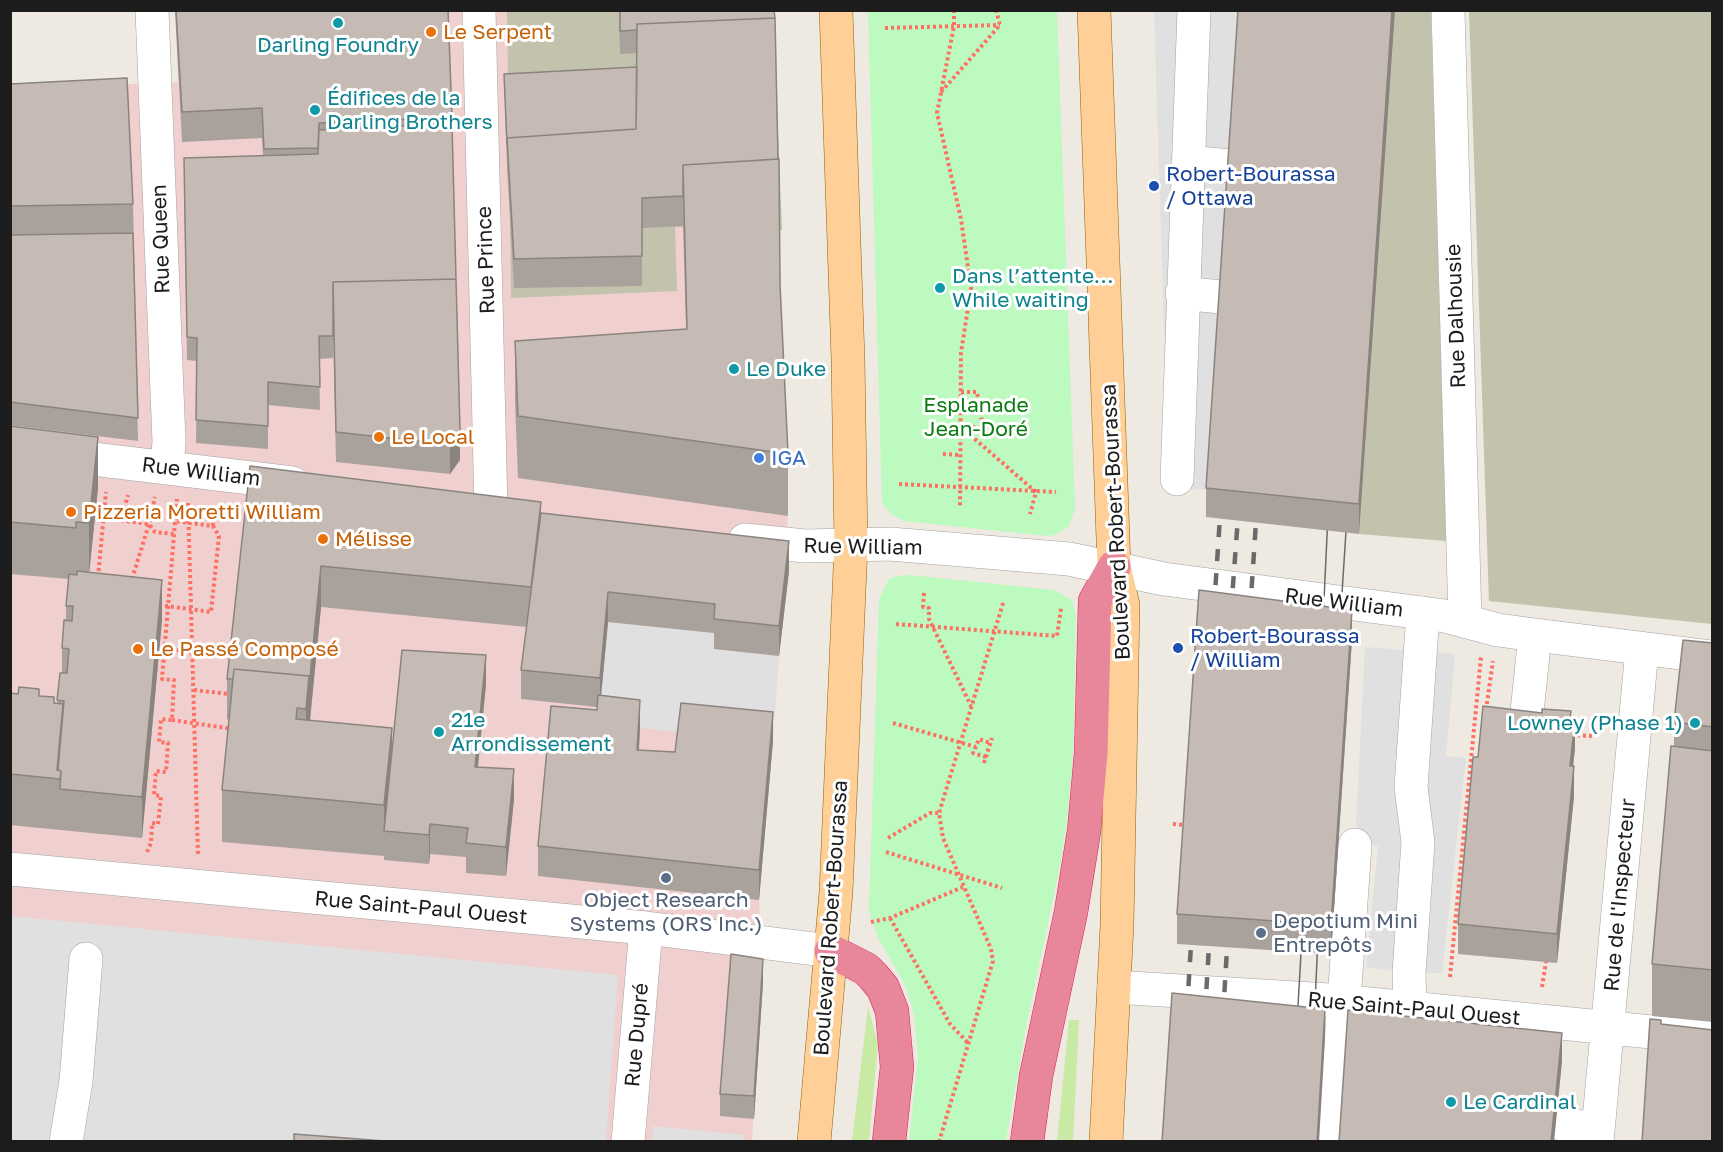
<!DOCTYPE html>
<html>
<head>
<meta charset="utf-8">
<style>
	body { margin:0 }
	#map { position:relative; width:1723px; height:1152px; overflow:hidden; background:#eee9e1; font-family:"Golos Text",sans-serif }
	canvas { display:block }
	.frame { position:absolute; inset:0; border:12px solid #1c1c1c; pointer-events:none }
</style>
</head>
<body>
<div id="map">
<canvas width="1723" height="1152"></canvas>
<div class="frame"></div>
</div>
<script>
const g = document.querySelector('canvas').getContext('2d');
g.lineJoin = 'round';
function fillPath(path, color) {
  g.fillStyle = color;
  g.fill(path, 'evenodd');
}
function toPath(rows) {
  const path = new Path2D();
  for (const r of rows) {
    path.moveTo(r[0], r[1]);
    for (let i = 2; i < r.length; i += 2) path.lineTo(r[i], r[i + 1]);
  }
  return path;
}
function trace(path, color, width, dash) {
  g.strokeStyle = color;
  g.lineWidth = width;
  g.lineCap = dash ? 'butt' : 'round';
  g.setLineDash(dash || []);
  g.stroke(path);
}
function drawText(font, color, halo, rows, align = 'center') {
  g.font = font + ' "Golos Text",sans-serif';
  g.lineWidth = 6;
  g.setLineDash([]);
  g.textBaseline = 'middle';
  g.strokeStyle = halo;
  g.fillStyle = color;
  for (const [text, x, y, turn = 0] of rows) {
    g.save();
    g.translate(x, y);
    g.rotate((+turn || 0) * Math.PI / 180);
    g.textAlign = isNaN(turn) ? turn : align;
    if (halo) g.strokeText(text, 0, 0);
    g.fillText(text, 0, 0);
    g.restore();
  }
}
const commercial = toPath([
	[175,11,773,11,789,571,779,656,759,900,763,982,752,1141,11,1141,10,89,178,82]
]);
const construction = toPath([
	[507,11,773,11,782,230,675,227,677,291,511,298],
	[1395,11,1431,11,1446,541,1359,534],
	[1469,11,1712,11,1712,624,1489,601]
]);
const grass = toPath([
	[868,1007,878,1044,869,1141,852,1141],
	[1069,1020,1079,1020,1073,1141,1057,1141]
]);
const park = toPath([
	[868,11,1057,11,1075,508,1069,526,1057,534,1048,536,904,521,892,515,882,503],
	[910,575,1054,590,1072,600,1076,616,1073,757,1067,820,1060,866,1025,1032,1006,1141,909,1141,918,1056,914,1014,905,985,877,936,869,911,879,599,889,579,897,576]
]);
const parking = toPath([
	[1154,11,1240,11,1208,490,1169,487],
	[608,622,715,633,714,649,779,656,773,741,598,724],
	[1365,647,1455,654,1446,756,1466,758,1442,973,1409,973,1366,967,1378,846,1355,845],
	[10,916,618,975,606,1141,11,1141],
	[653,1126,744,1135,743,1141,652,1141]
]);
const path = toPath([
	[954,10,954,26,937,113,961,219,971,288,961,353,960,508],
	[885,28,1000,25],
	[941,92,1000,25,996,10],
	[961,392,977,392,983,428,961,426],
	[948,407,961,407],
	[961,427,1036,492,1030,514],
	[943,454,960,455],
	[899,484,1056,492],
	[188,503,198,855],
	[103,518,149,524,155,532,174,534],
	[121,520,128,495],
	[213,526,215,506],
	[98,577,106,492],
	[132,579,149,524,155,497],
	[924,593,923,607,929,608,929,619,971,706],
	[159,605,211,612,219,536,213,526,175,521],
	[896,624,1057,636,1061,608],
	[165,649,192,652],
	[194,690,229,694],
	[1486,710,1493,661],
	[172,720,233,729],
	[893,723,976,747],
	[1571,735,1592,736],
	[986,757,973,753,979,739,990,743],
	[984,763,992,738],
	[1173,824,1185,825],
	[888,838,930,813,939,813],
	[147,852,151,843,152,823,158,824,161,796,154,795,156,771,166,772,168,743,159,742,161,719,172,720,174,680,162,679,177,499],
	[886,852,1002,888],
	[890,918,950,1024,969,1044],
	[871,922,890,918,963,887],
	[1450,977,1481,657],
	[1542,987,1546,962],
	[939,1142,993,961,991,949,943,838,939,813,1004,600]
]);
const minor = toPath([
	[152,10,169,442,167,467],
	[479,10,491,509],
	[1448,10,1465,621],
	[1188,162,1230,166],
	[1182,293,1221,297],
	[10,449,292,483],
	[1177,479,1194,10],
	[745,540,805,546,890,544,1069,559,1164,579,1445,616,1498,630,1535,635,1712,657],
	[1524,741,1535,635],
	[10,869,646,928,831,951],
	[1114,987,1329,1000,1712,1038],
	[1410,1008,1409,973,1418,842,1411,787,1423,613],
	[1564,1125,1598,1129],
	[66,1142,76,1081,86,959],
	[628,1142,646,928],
	[1334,1142,1355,845],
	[1597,1142,1642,649]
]);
const major = toPath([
	[1094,10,1114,567,1123,605,1117,925,1106,1142],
	[814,1142,836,892,851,545,848,359,836,10]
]);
const highway = toPath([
	[831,951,866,969,873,976,883,988,892,1011,897,1067,889,1142],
	[1027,1142,1036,1076,1071,912,1084,831,1091,753,1095,601,1114,567]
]);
const tram = toPath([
	[1323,622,1328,514],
	[1340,624,1347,516],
	[1297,1023,1302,936],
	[1314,1025,1318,938]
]);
const rail = toPath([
	[1214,609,1221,501],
	[1231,612,1239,504],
	[1250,612,1257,507],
	[1187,1010,1192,929],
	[1205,1013,1210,929],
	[1223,1016,1228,932]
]);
const wall = toPath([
	[175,10,448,10,452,117,460,460,450,474,336,462,333,331,333,358,319,359,320,410,268,405,268,449,196,443,197,361,187,360,184,181,263,156,262,138,182,142],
	[619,10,774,10,780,284,788,454,788,516,518,478,515,403,515,341,686,329,683,226,642,228,642,286,514,288,507,167,504,74,637,67,637,53,620,54],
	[1238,10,1395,10,1359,534,1206,517,1206,488],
	[10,84,133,204,138,441,10,425],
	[10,426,98,488,89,572,162,620,142,838,10,825,10,693,39,696,57,704,62,673,62,648,66,620,66,606,69,579,10,574],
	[250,466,541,513,789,571,779,656,714,649,714,633,608,622,601,695,640,729,639,750,675,752,773,741,759,900,538,876,538,846,597,710,597,707,521,699,521,670,527,627,321,607,310,721,392,749,486,684,478,767,514,799,506,876,466,873,466,857,430,854,429,864,384,860,384,856,222,842,222,790,229,720,227,719,227,679],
	[1352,639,1331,954,1177,944,1177,914],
	[1713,643,1713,1022,1652,1016,1652,964,1674,746,1674,722],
	[1571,718,1575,748,1573,766,1574,796,1557,963,1458,954,1458,924],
	[763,982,754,1119,720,1116,720,1094]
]);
const shadedWall = toPath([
	[1392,10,1395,10,1359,534,1359,504],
	[460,430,460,460,450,474,450,445],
	[98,437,98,488,89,575,89,523],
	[541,502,541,542,531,627,531,587],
	[789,541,789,571,779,656,779,626],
	[321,566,321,607,306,760,306,709],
	[162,580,162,620,142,838,142,797],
	[608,592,608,622,600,707,600,678],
	[1352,610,1352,639,1331,954,1331,925],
	[486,655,486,684,475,796,475,767],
	[640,700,640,729,637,779,637,750],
	[773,712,773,741,759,900,759,870],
	[1575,719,1575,748,1570,795,1570,766],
	[392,728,392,780,384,831,384,805],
	[1574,766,1574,796,1557,963,1557,934],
	[514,769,514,799,506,876,506,847],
	[430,824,430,854,429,864,429,835],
	[763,959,763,982,754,1119,754,1096],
	[1325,1009,1325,1039,1319,1142,1317,1142],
	[1562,1033,1562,1062,1554,1142,1551,1142]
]);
const building = toPath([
	[176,10,448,10,452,117,319,123,318,148,264,149,262,108,182,112,176,10],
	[620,10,774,10,775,18,637,24,637,30,620,31,620,10],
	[1238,10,1392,10,1359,504,1206,488,1238,10],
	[775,18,778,159,683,165,683,196,642,198,642,256,514,259,507,138,636,129,637,24,775,18],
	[637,67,636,129,507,138,507,144,504,74,637,67],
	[127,78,133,204,10,206,10,84,127,78],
	[452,124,456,279,333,282,333,336,319,336,320,387,268,382,268,426,196,420,197,338,187,337,184,158,318,154,319,130,452,124],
	[779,159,780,284,788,454,518,416,515,341,687,329,683,165,779,159],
	[133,233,138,418,10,402,10,235,133,233],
	[456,279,460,430,450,445,336,432,333,282,456,279],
	[10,426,98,437,89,523,76,522,76,528,10,522,10,426],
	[250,466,541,502,531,587,321,566,309,687,309,676,234,669,233,679,227,679,250,466],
	[541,513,789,541,779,626,714,619,715,604,608,592,600,678,521,670,541,513],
	[77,571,162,580,142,797,60,789,61,771,58,770,64,701,57,700,60,673,67,673,69,649,62,648,64,620,72,621,73,606,66,606,69,574,77,575,77,571],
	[1199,590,1352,610,1331,925,1177,914,1199,590],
	[1683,640,1713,643,1713,727,1674,722,1683,640],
	[402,650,486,655,475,767,514,769,506,847,466,843,468,828,430,824,429,835,384,831,402,650],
	[234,669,309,676,306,709,297,708,296,719,392,728,384,805,222,790,234,669],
	[19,687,39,689,39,696,54,697,54,703,63,704,57,770,61,771,60,779,10,774,10,693,18,694,19,687],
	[598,695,640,700,637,750,675,752,681,703,773,712,759,870,538,846,551,706,597,710,598,695],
	[1483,706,1542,713,1542,709,1571,711,1570,718,1575,719,1570,766,1574,766,1557,934,1458,924,1473,757,1478,757,1483,706],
	[1671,746,1713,751,1713,970,1652,964,1671,746],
	[731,954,763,959,754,1096,720,1094,731,954],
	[1172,993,1325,1009,1317,1142,1162,1142,1172,993],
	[1348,1010,1562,1033,1551,1142,1339,1142,1348,1010],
	[1650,1019,1661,1020,1661,1024,1713,1030,1713,1142,1642,1142,1650,1019],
	[294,1134,397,1142,294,1142,294,1134]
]);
const markers = [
	[338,23,6,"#0f9aa8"],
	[431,32,6,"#e8710a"],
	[315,110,6,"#0f9aa8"],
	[1154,186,6,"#1a4fb4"],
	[940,288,6,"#0f9aa8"],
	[734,369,6,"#0f9aa8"],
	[379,437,6,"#e8710a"],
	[759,458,6,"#3f7fe0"],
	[71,512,6,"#e8710a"],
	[323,539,6,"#e8710a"],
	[1178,648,6,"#1a4fb4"],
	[138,649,6,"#e8710a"],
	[1695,723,6,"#0f9aa8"],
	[439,732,6,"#0f9aa8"],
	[666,878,6,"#5c6f8a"],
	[1261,933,6,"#5c6f8a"],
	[1451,1102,6,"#0f9aa8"]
];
const foodNames = [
	["Le Serpent",443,32],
	["Le Local",391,437],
	["Pizzeria Moretti William",83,512],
	["Mélisse",335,539],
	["Le Passé Composé",150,649]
];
const cultureNames = [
	["Darling Foundry",338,45,"center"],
	["Édifices de la",327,98],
	["Darling Brothers",327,122],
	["Dans l’attente…",952,276],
	["While waiting",952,300],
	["Le Duke",746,369],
	["21e",451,720],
	["Arrondissement",451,744],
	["Lowney (Phase 1)",1683,723,"right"],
	["Le Cardinal",1463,1102]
];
const transitNames = [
	["Robert-Bourassa",1166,174],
	["/ Ottawa",1166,198],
	["Robert-Bourassa",1190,636],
	["/ William",1190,660]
];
const streetNames = [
	["Rue Queen",161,239,-92],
	["Rue Prince",486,260,-92],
	["Rue Dalhousie",1456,316,-92],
	["Rue William",201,472,7],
	["Boulevard Robert-Bourassa",1116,522,-93],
	["Rue William",863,547,1],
	["Rue William",1344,603,7],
	["Rue de l'Inspecteur",1620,895,-85],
	["Rue Saint-Paul Ouest",421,908,5],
	["Boulevard Robert-Bourassa",831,918,-86],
	["Rue Saint-Paul Ouest",1414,1009,5],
	["Rue Dupré",637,1035,-85]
];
const parkNames = [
	["Esplanade",976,405],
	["Jean-Doré",976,429]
];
const shopNames = [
	["IGA",771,458]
];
const serviceNames = [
	["Object Research",666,900],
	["Systems (ORS Inc.)",666,924],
	["Depotium Mini",1273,921,"left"],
	["Entrepôts",1273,945,"left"]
];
fillPath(commercial, '#f0d0cf');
fillPath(construction, '#c2c2ad');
fillPath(grass, '#c8eaa5');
fillPath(park, '#bcfabf');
fillPath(parking, '#e0e0e0');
trace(minor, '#a3a3a3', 34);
trace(major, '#946000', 34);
trace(highway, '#da2063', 34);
trace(path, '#fd7063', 4, [3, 3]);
trace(minor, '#fff', 33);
trace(major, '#fecf96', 33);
trace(highway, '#e8869a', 33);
trace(tram, '#6a6a6a', 1.5);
trace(rail, '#6a6a6a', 4.5, [12, 12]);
fillPath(wall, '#a9a19b');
fillPath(shadedWall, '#8a837e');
fillPath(building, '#c5bbb4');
trace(building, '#8a837e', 1.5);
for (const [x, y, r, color] of markers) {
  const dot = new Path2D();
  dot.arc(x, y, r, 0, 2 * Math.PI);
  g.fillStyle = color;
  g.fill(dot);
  trace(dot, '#fff', 2);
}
drawText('21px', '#c56008', '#fff', foodNames, 'left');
drawText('21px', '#0d838f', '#fff', cultureNames, 'left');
drawText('21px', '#164399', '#fff', transitNames, 'left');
drawText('21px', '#1c1c1c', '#fff', streetNames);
drawText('21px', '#097b10', '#fff', parkNames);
drawText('21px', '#366cbe', '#fff', shopNames, 'left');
drawText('21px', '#4e5e75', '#fff', serviceNames);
</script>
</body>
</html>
